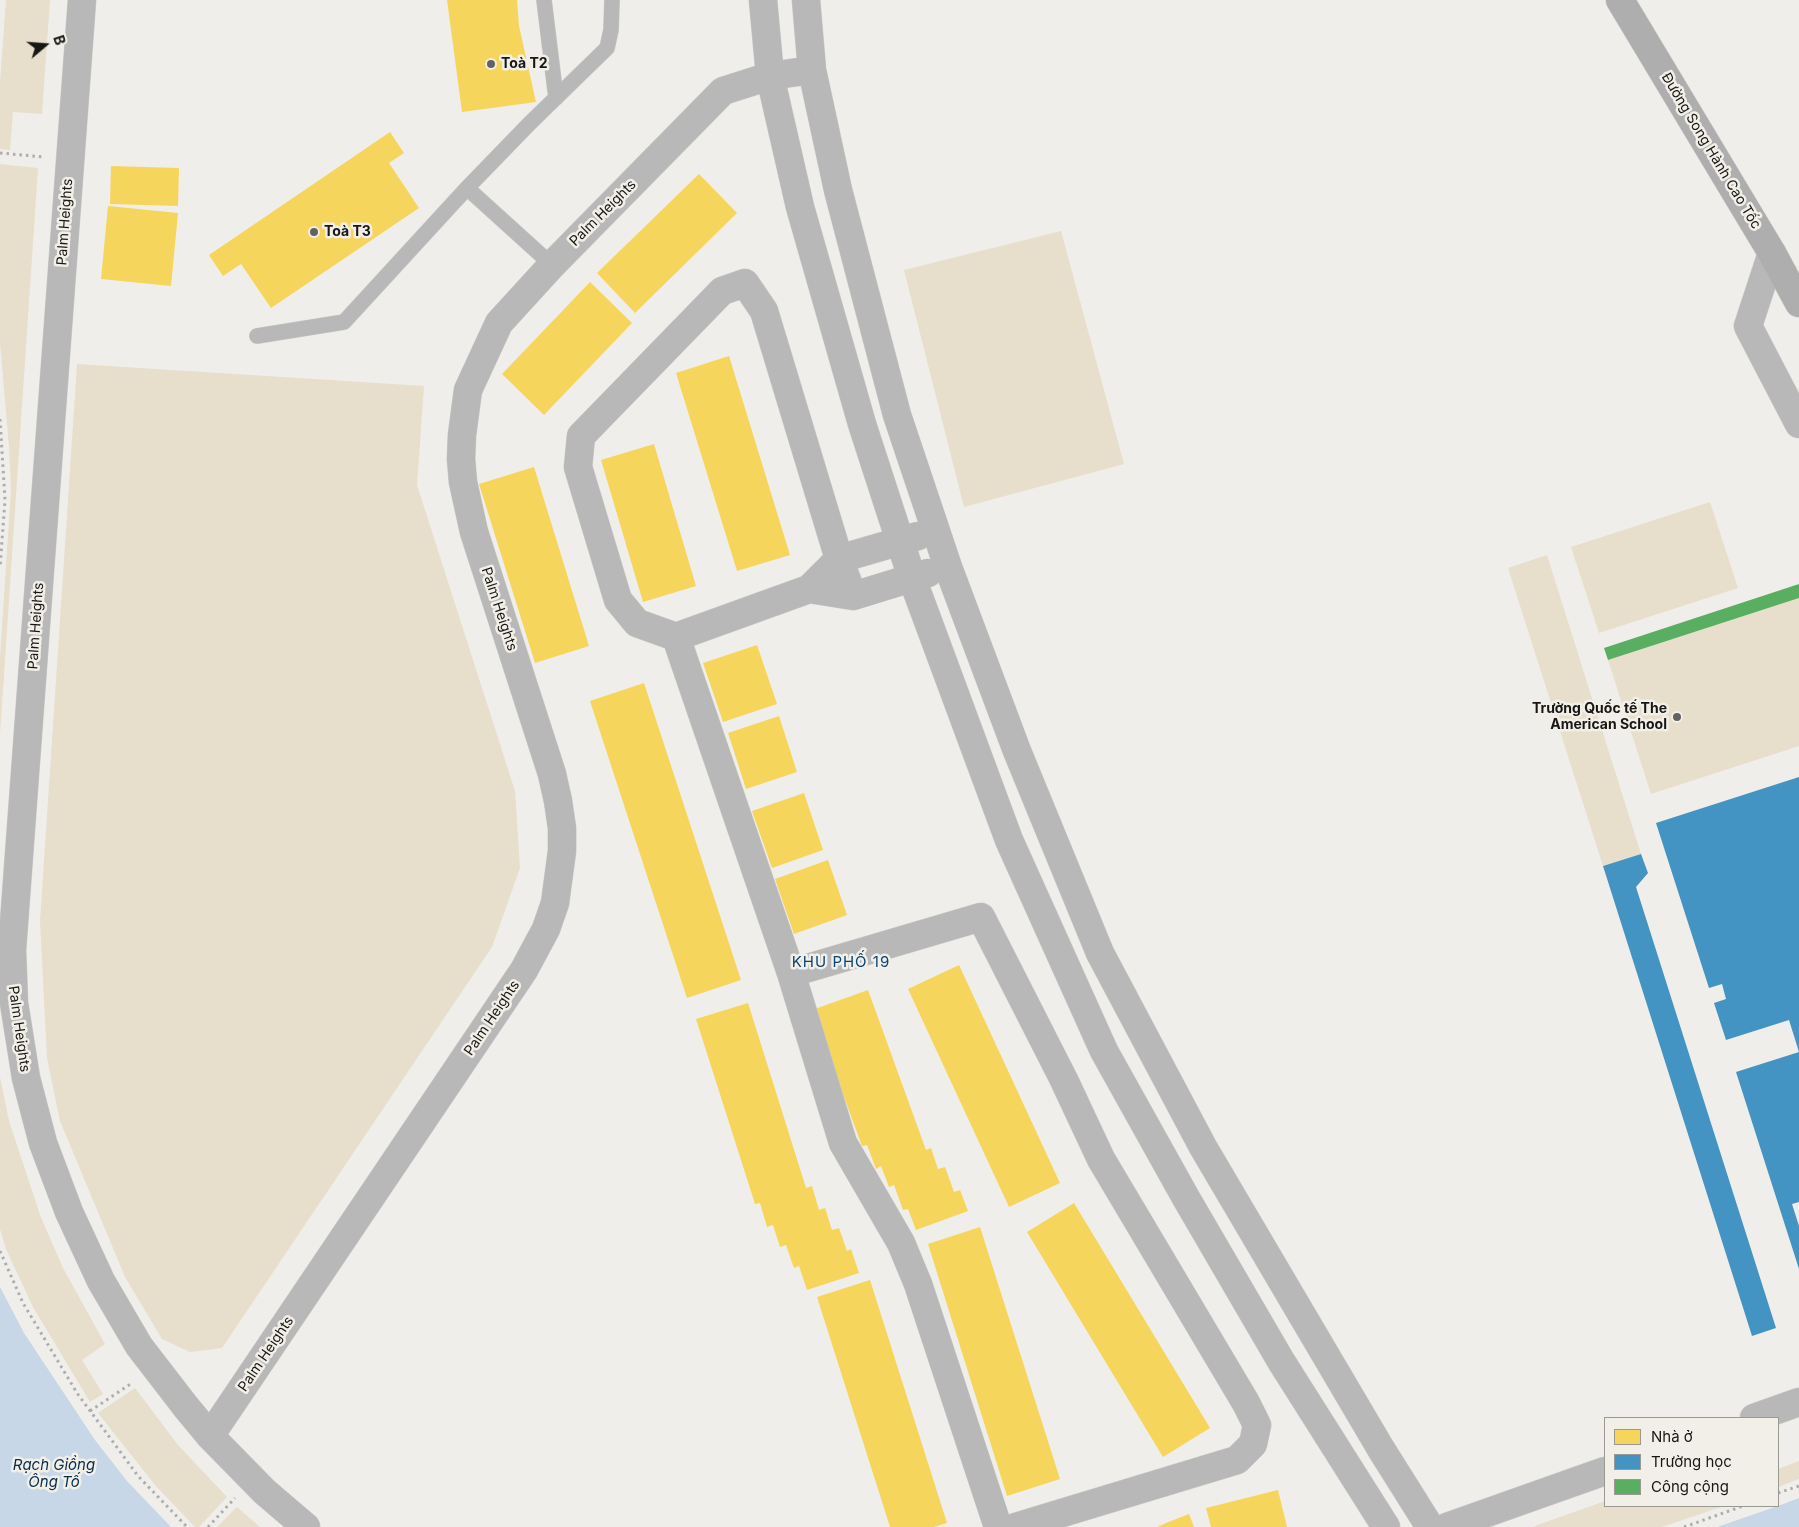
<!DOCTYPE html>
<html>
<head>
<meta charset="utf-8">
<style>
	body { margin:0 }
	#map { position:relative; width:1799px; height:1527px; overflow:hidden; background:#f0eeea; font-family:Inter,sans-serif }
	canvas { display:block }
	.legend { position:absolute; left:1604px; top:1417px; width:175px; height:90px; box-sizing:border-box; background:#f2efe8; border:1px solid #9b9994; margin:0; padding:6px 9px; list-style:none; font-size:15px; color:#191715 }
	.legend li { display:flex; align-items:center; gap:10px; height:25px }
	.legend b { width:25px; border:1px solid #9b9994 }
	.north { position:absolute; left:20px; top:20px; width:50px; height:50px; -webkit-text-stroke:4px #f2efe8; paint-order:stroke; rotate:72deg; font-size:14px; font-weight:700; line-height:20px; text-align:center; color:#191715 }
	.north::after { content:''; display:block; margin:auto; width:18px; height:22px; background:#191715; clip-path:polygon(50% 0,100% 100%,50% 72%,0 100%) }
</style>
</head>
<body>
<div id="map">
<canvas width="1799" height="1527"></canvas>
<ul class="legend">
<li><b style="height:14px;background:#f6d55c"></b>Nhà ở</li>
<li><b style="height:14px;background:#4393c3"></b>Trường học</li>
<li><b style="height:14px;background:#5aae61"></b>Công cộng</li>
</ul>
<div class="north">B</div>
</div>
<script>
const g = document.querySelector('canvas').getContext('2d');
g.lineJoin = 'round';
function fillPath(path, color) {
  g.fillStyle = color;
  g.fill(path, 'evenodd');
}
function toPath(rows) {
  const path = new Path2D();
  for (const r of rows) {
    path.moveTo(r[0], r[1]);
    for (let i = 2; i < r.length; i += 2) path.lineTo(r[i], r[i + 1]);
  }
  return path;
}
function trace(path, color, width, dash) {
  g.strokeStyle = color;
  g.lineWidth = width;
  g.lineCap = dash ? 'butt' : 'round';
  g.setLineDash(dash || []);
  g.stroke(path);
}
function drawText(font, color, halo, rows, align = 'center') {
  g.font = font + ' Inter,sans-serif';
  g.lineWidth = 5;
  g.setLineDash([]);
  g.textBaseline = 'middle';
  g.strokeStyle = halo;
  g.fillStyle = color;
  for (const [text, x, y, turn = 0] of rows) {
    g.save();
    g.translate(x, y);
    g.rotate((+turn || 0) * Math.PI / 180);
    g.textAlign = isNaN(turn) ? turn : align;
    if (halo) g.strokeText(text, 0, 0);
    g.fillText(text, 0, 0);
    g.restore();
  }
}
const green = toPath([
	[6,0,50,0,42,114,13,112,10,150,0,149,0,82],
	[0,164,38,168,0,734,0,658,11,489,9,447,0,343],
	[1061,231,1124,464,964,507,904,270],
	[77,364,424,386,417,485,515,791,520,868,492,947,222,1348,190,1352,162,1339,125,1277,60,1121,47,1058,40,921],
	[1710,502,1738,588,1599,633,1571,547],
	[1547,555,1641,854,1603,866,1508,568],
	[1799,598,1799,746,1651,794,1608,660],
	[0,1077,9,1121,40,1215,63,1268,105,1344,82,1360,103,1394,90,1402,33,1307,6,1249,0,1229],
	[135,1388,178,1445,227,1497,199,1527,195,1527,155,1485,98,1413],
	[1799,1461,1799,1479,1778,1487,1778,1469],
	[1605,1501,1605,1506,1724,1506,1662,1527,1532,1527],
	[237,1507,260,1527,217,1527]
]);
const water = toPath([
	[0,1287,24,1333,95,1440,127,1481,171,1527,0,1527],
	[1799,1498,1799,1527,1717,1527,1778,1506]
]);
const homes = toPath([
	[447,0,517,0,519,26,536,102,462,112],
	[390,132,404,153,389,163,419,208,271,308,241,264,223,276,209,255],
	[111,166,179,168,178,206,110,204],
	[699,174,737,213,635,313,597,273],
	[108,206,178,213,171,286,101,279],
	[590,282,632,323,544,415,502,374],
	[729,356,790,555,737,571,676,373],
	[654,444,696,586,643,602,601,460],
	[534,467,589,646,535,663,479,484],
	[757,645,777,704,723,722,703,663],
	[644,683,741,980,687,998,590,701],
	[779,716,797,772,746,789,728,733],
	[804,793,823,850,772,868,752,811],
	[828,860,847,915,794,934,775,879],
	[959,965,1060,1183,1009,1207,908,989],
	[868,990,926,1150,931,1148,938,1169,945,1167,954,1192,960,1190,968,1211,916,1230,908,1209,903,1210,894,1185,889,1187,881,1166,876,1169,867,1145,862,1146,812,1010],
	[748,1003,806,1188,812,1186,819,1210,825,1208,832,1230,839,1228,847,1251,851,1249,859,1273,807,1290,799,1266,794,1268,786,1245,780,1247,773,1225,767,1227,760,1203,755,1204,696,1019],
	[1074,1203,1210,1428,1163,1457,1027,1232],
	[980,1227,1060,1479,1007,1496,928,1244],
	[870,1280,947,1523,934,1527,890,1527,817,1297],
	[1278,1490,1287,1527,1211,1527,1206,1508],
	[1189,1514,1194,1527,1157,1527,1166,1523]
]);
const schools = toPath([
	[1799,777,1799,1052,1789,1020,1726,1040,1714,1003,1726,999,1722,984,1709,988,1656,823],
	[1641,854,1648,873,1636,887,1776,1328,1752,1336,1603,866],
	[1799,1052,1799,1202,1792,1204,1799,1226,1799,1269,1736,1072]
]);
const public = toPath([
	[1799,584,1799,598,1608,660,1604,648]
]);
const path = toPath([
	[0,153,44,157],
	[0,419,5,500,0,568],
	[0,1251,23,1303,77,1393,138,1476,187,1527],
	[90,1411,132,1383],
	[1778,1493,1799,1486],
	[208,1527,235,1498],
	[1684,1527,1743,1506]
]);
const service = toPath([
	[544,0,556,98],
	[467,188,552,265],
	[257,336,344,322,467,188,529,124,607,48,611,30,612,0]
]);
const minor = toPath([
	[82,0,12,950,14,1003,26,1078,43,1143,69,1212,101,1281,139,1346,186,1407,210,1436,265,1492,306,1527],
	[763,0,770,76,800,207,862,424,912,578,1009,840,1104,1051,1186,1198,1281,1361,1386,1527],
	[806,0,812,70,838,190,897,415,948,567,1017,751,1100,953,1203,1147,1381,1449,1430,1527],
	[1772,253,1748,326,1799,424],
	[918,536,839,559,809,589,853,596,928,573],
	[809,589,676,637,637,623,618,600,578,467,581,436,722,291,745,283,764,311,839,559,853,596],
	[676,637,791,973,843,1143,901,1243,918,1284,998,1527],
	[791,973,981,917,1064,1080,1101,1159,1246,1403,1257,1425,1253,1444,1237,1460,1016,1527],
	[1754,1418,1799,1402],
	[210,1436,524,970,546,929,555,903,562,851,562,828,558,801,552,774,474,532,463,482,461,459,462,435,468,390,499,323,552,265,723,91,770,76,812,70],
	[1447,1527,1605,1471]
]);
const secondary = toPath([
	[1620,0,1772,253,1799,303]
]);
const markers = [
	[491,64,5,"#646260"],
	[314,232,5,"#646260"],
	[1677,717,5,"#646260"]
];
const poiNames = [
	["Toà T2",501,64],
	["Toà T3",324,232],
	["Trường Quốc tế The",1667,709,"right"],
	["American School",1667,725,"right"]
];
const streetNames = [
	["Đường Song Hành Cao Tốc",1711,151,59],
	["Palm Heights",603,213,-45],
	["Palm Heights",65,222,-86],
	["Palm Heights",499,609,72],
	["Palm Heights",36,626,-86],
	["Palm Heights",492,1018,-56],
	["Palm Heights",19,1029,82],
	["Palm Heights",266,1354,-56]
];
const neighbourhoodNames = [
	["KHU PHỐ 19",841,962]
];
const waterNames = [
	["Rạch Giồng",54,1465],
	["Ông Tố",54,1482]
];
fillPath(green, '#e7decc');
fillPath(water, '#c7d7e7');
fillPath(homes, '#f6d55c');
fillPath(schools, '#4393c3');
fillPath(public, '#5aae61');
trace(service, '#cdccc9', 16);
trace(minor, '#cdccc9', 29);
trace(secondary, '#cdccc9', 29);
trace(path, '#adadac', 3, [2.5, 4]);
trace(service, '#b9b8b9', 15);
trace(minor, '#b9b8b9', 28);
trace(secondary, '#aeaeae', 28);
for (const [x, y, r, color] of markers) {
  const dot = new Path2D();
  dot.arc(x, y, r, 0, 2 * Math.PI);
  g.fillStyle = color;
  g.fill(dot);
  trace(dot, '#f2efe8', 2);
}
drawText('bold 14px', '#191715', '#f2efe8', poiNames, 'left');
drawText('14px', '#191715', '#f2efe8', streetNames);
g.letterSpacing = '1px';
drawText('15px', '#0a4475', '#f2efe8', neighbourhoodNames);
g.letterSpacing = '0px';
drawText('italic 15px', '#072d4e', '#f2efe8', waterNames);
</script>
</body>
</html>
